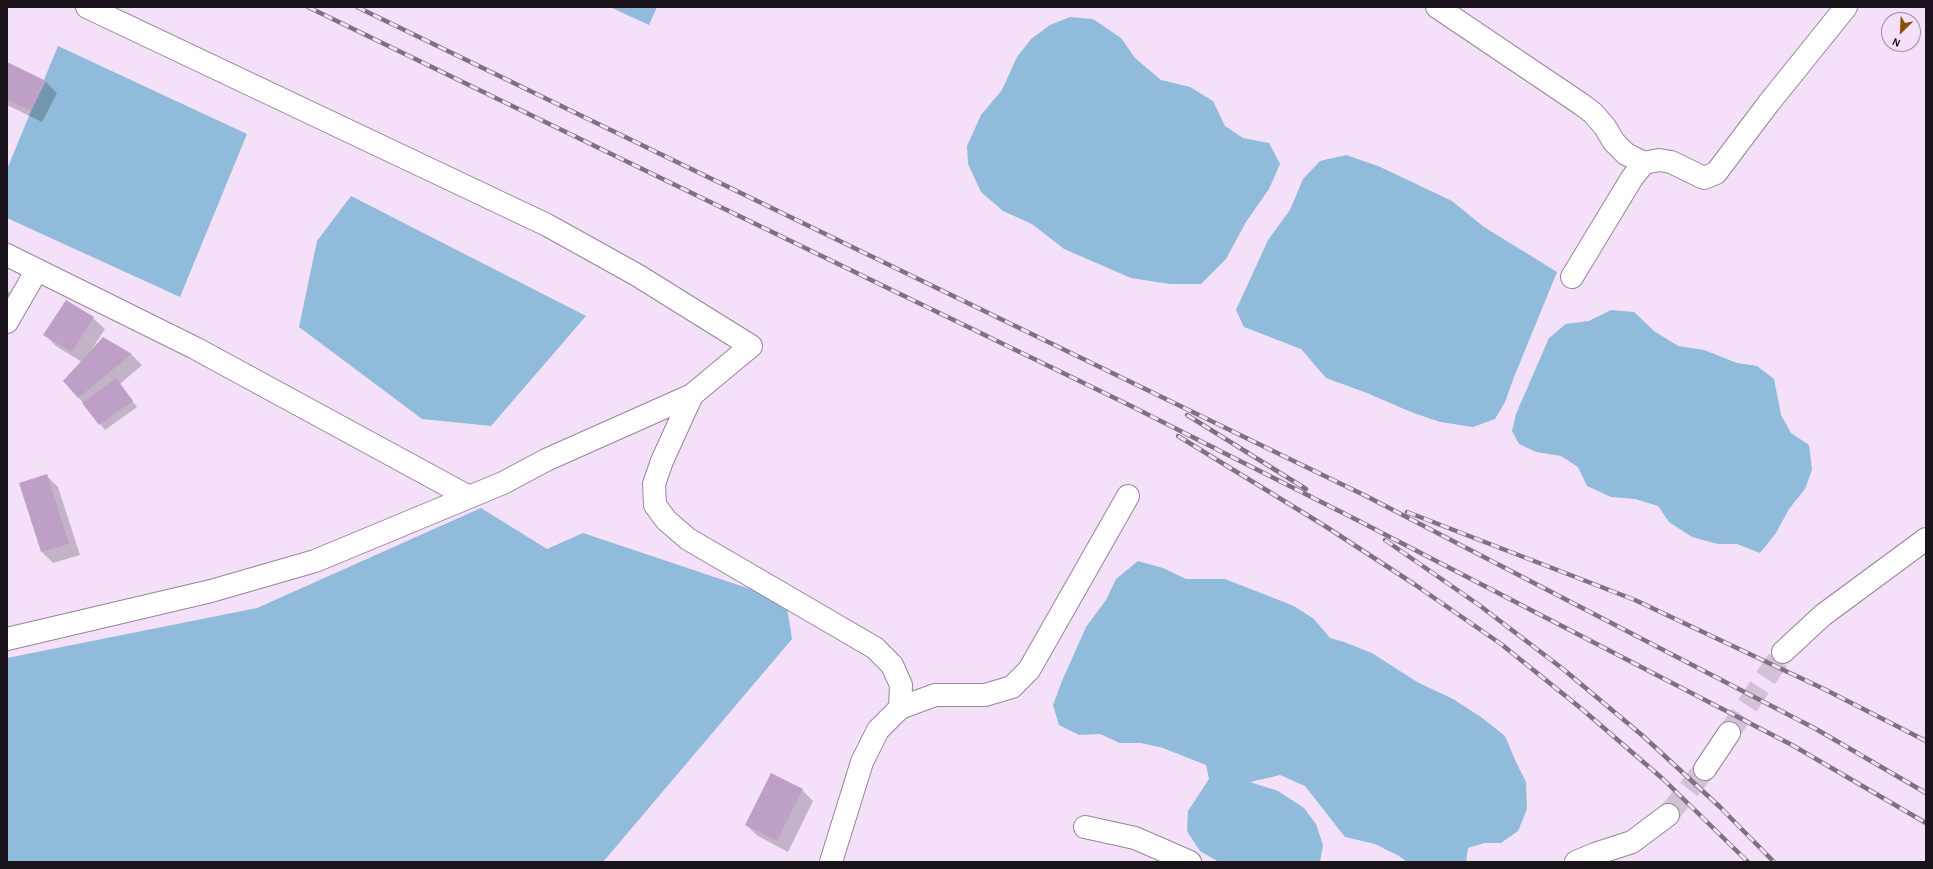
<!DOCTYPE html>
<html>
<head>
<meta charset="utf-8">
<style>
	body { margin:0 }
	#map { position:relative; width:1933px; height:869px; overflow:hidden; background:#f4e0f9; font-family:"Alegreya Sans",sans-serif }
	canvas { display:block }
	.frame { position:absolute; inset:0; border:8px solid #1a131c; pointer-events:none }
	.north { position:absolute; left:1881px; top:12px; width:40px; height:40px; box-sizing:border-box; background:#f4e0f9; border:1px solid #9d8ea1; border-radius:50%; rotate:204deg; font-size:11px; font-weight:700; line-height:16px; text-align:center; color:#1a131c }
	.north::after { content:''; display:block; margin:auto; width:14px; height:18px; background:#894f06; clip-path:polygon(50% 0,100% 100%,50% 72%,0 100%) }
</style>
</head>
<body>
<div id="map">
<canvas width="1933" height="869"></canvas>
<div class="frame"></div>
<div class="north">N</div>
</div>
<script>
const g = document.querySelector('canvas').getContext('2d');
g.lineJoin = 'round';
function fillPath(path, color) {
  g.fillStyle = color;
  g.fill(path, 'evenodd');
}
function toPath(rows) {
  const path = new Path2D();
  for (const r of rows) {
    path.moveTo(r[0], r[1]);
    for (let i = 2; i < r.length; i += 2) path.lineTo(r[i], r[i + 1]);
  }
  return path;
}
function trace(path, color, width, dash) {
  g.strokeStyle = color;
  g.lineWidth = width;
  g.lineCap = dash ? 'butt' : 'round';
  g.setLineDash(dash || []);
  g.stroke(path);
}
const water = toPath([
	[610,7,657,7,649,25],
	[1070,17,1093,19,1121,38,1135,58,1161,80,1190,87,1213,101,1225,126,1243,138,1269,143,1280,164,1269,189,1246,222,1226,259,1201,284,1170,284,1131,278,1064,249,1032,224,1003,211,981,192,968,164,967,146,981,115,1002,90,1017,57,1031,39,1050,25],
	[58,46,247,134,180,297,7,218,7,169],
	[1346,155,1378,166,1452,201,1484,227,1557,272,1514,377,1505,402,1495,419,1473,427,1440,422,1411,412,1367,393,1326,378,1301,349,1244,327,1236,310,1268,240,1290,210,1303,179,1320,161],
	[351,196,586,316,491,426,422,419,299,327,317,241],
	[1611,310,1634,312,1654,331,1678,346,1704,350,1737,363,1757,366,1774,379,1781,415,1791,433,1809,445,1812,470,1805,489,1789,509,1776,533,1760,553,1737,544,1718,544,1692,537,1669,522,1658,506,1635,499,1611,497,1587,486,1578,467,1561,456,1536,452,1519,444,1512,431,1516,414,1549,338,1566,324,1589,321],
	[481,508,547,549,583,533,786,601,792,639,603,862,7,862,7,658,257,608],
	[1138,561,1163,568,1186,579,1225,579,1294,606,1314,619,1330,638,1344,642,1372,653,1417,682,1453,699,1481,717,1505,736,1516,762,1526,782,1527,809,1518,831,1501,843,1484,843,1468,848,1466,862,1407,862,1399,856,1375,844,1345,837,1305,786,1280,775,1250,782,1278,791,1304,808,1316,824,1323,845,1320,862,1219,862,1200,851,1187,831,1188,811,1209,779,1206,765,1163,748,1141,743,1120,743,1100,734,1079,735,1059,725,1053,705,1062,681,1086,627,1106,600,1116,579]
]);
const shadow = toPath([
	[7,63,46,82,57,93,42,122,7,105],
	[7,290,13,296,7,307],
	[66,301,93,318,105,329,92,349,131,354,142,365,120,384,137,407,105,430,79,398,82,362,56,346,45,335],
	[46,475,58,487,80,555,53,563,42,552],
	[802,790,813,801,788,852,758,836,746,825]
]);
const building = toPath([
	[7,62,46,81,31,111,7,100],
	[66,300,94,317,72,352,43,335],
	[103,337,132,354,78,398,63,381],
	[116,378,133,401,99,425,82,403],
	[47,474,69,544,41,552,19,483],
	[771,773,803,789,777,841,745,825]
]);
const minorTunnel = toPath([
	[1729,733,1783,652],
	[1668,815,1705,769]
]);
const minor = toPath([
	[1437,7,1581,104,1593,113,1605,127,1614,142,1626,154,1644,163],
	[7,255,195,348,469,497],
	[1572,277,1632,178,1644,163,1659,160,1671,162,1704,178,1716,173,1768,104,1846,7],
	[7,322,37,270],
	[692,395,662,461,654,484,655,505,666,520,688,539,875,648,892,665,901,685,900,708],
	[7,639,211,591,315,561,503,483,546,460,692,395,751,346,637,275,547,225,87,7],
	[1783,652,1823,615,1926,539],
	[1705,769,1729,733],
	[1085,827,1135,838,1190,862],
	[831,862,862,762,878,730,900,708,935,695,985,695,1012,687,1029,670,1128,496],
	[1576,862,1595,854,1632,842,1668,815]
]);
const rail = toPath([
	[308,7,1127,404,1357,520,1792,745,1926,823],
	[357,7,1366,496,1816,729,1926,793],
	[1187,415,1306,489],
	[1178,436,1325,526,1414,584,1501,644,1583,710,1663,779,1748,862],
	[1407,512,1635,600,1824,689,1926,741],
	[1385,540,1479,605,1563,669,1643,736,1720,807,1774,862]
]);
fillPath(water, '#90bbda');
fillPath(shadow, '#0003');
fillPath(building, '#bea0c7');
trace(minorTunnel, '#d3c1d8', 22, [22, 11]);
trace(minor, '#96849b', 24);
trace(minor, '#fff', 22);
trace(rail, '#7e7182', 4.5);
trace(rail, '#f4e0f9', 3, [9]);
</script>
</body>
</html>
